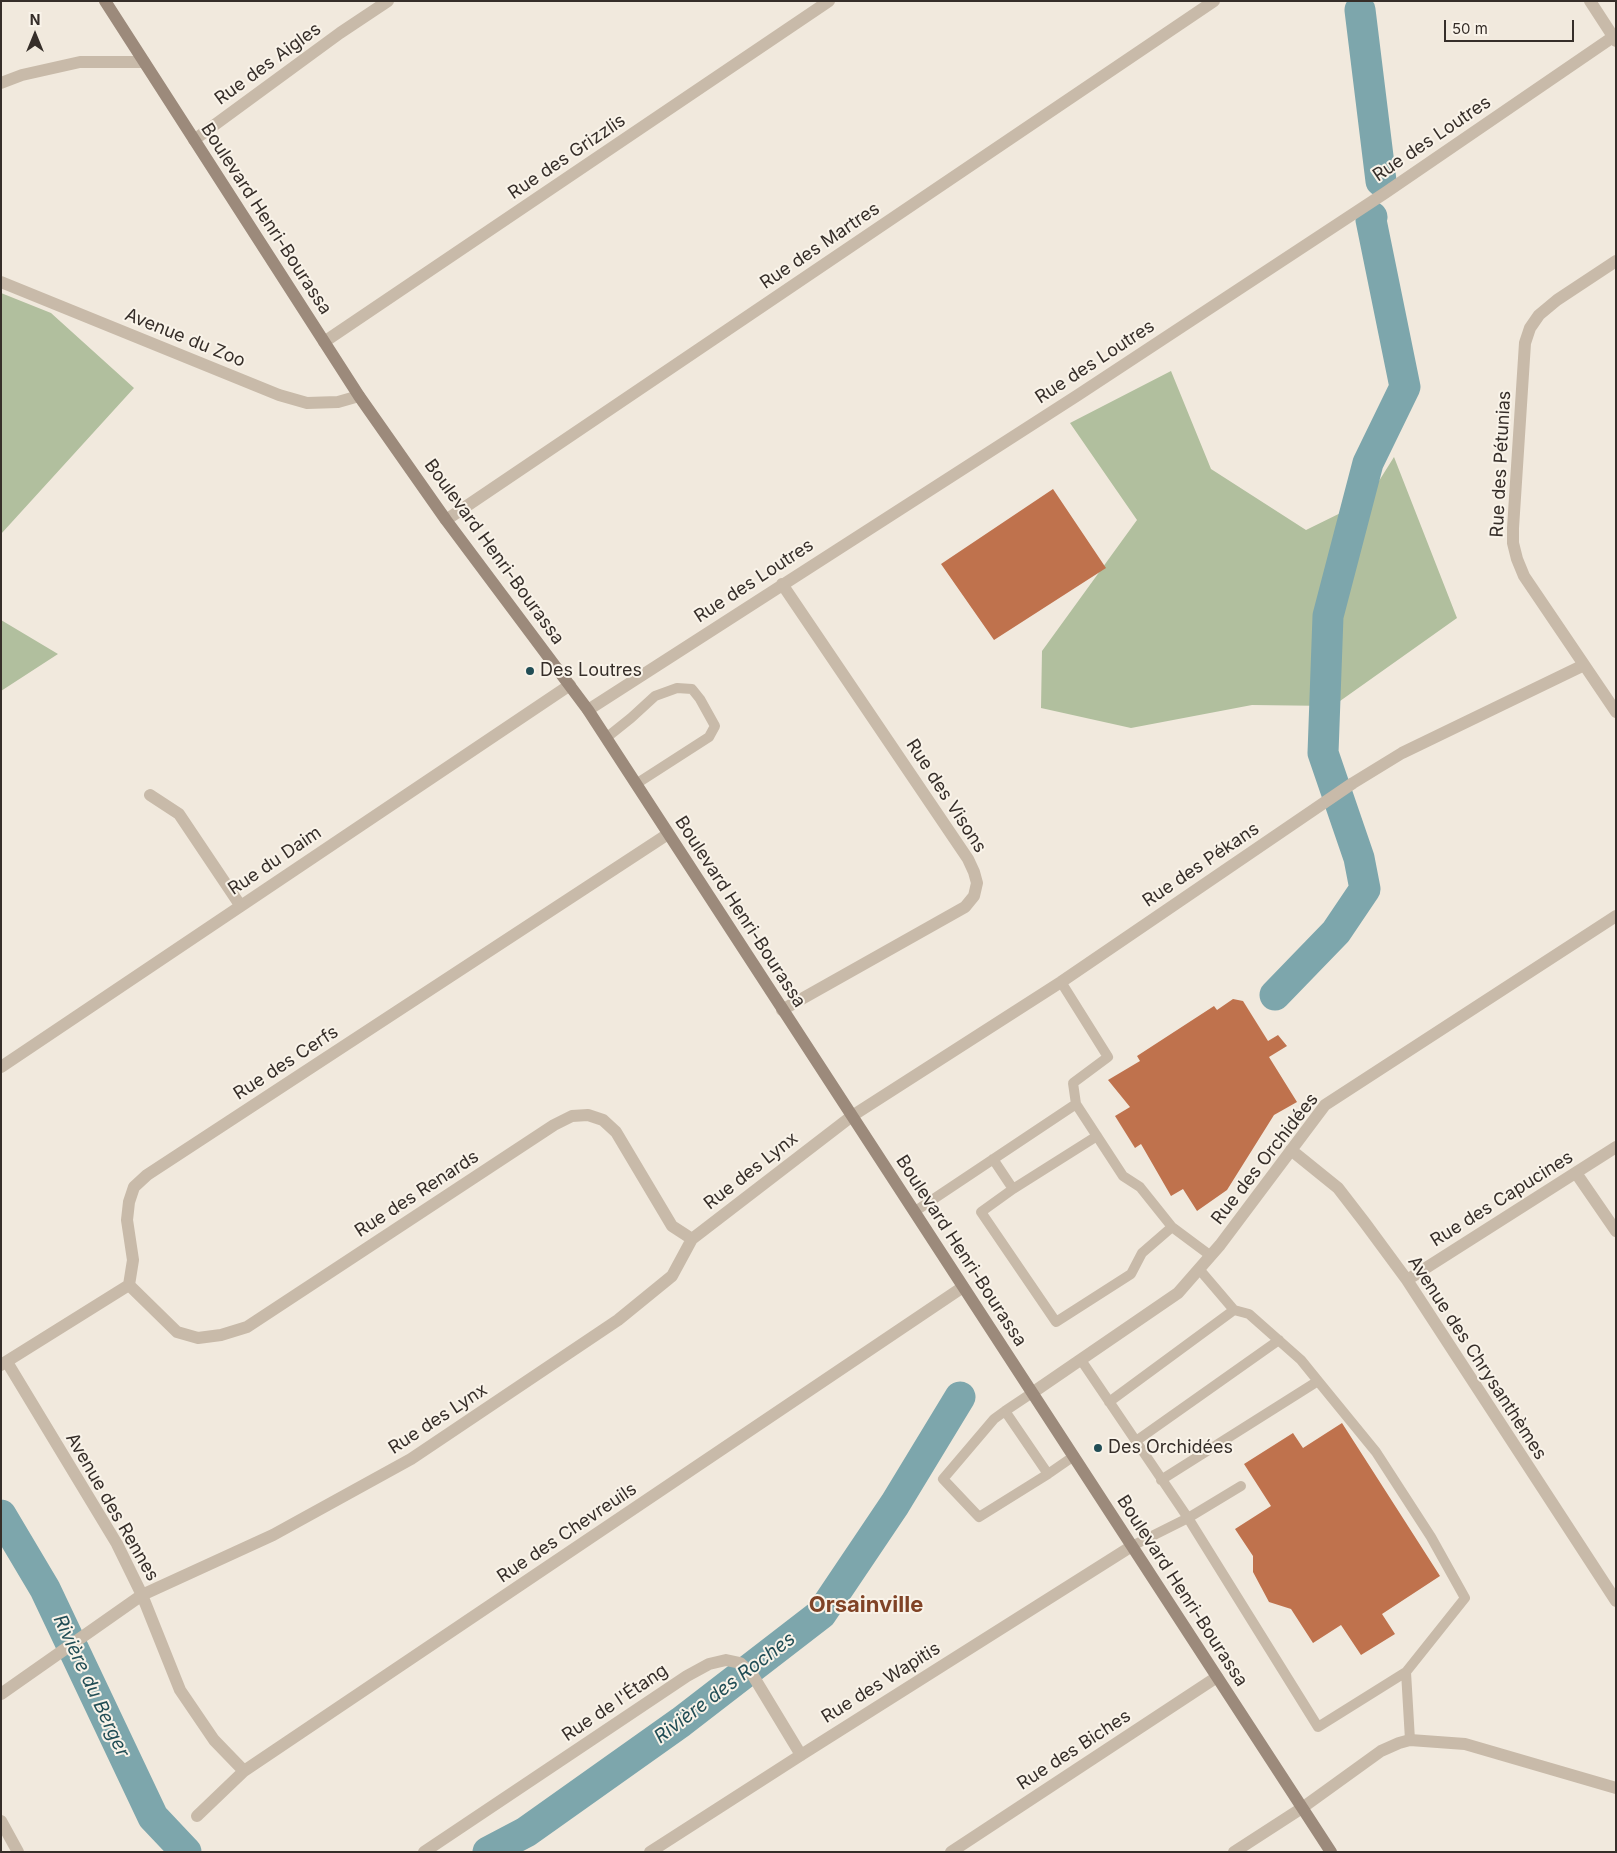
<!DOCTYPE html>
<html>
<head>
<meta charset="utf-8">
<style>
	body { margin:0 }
	#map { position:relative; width:1617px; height:1853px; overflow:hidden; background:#f1e9dd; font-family:Inter,sans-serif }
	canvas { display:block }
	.frame { position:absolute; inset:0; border:2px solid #362e29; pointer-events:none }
	.north { position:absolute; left:10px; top:10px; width:50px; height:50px; -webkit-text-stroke:4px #f9f3e9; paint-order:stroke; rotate:0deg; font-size:14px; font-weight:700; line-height:20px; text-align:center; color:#362e29 }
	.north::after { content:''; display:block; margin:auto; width:18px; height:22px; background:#362e29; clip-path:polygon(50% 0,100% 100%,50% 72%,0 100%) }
	.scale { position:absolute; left:1444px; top:20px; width:130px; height:22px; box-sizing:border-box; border:2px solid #362e29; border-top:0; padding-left:6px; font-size:15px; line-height:18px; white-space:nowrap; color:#362e29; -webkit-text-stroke:4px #f9f3e9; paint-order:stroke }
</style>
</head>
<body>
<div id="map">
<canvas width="1617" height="1853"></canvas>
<div class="frame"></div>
<div class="north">N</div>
<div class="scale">50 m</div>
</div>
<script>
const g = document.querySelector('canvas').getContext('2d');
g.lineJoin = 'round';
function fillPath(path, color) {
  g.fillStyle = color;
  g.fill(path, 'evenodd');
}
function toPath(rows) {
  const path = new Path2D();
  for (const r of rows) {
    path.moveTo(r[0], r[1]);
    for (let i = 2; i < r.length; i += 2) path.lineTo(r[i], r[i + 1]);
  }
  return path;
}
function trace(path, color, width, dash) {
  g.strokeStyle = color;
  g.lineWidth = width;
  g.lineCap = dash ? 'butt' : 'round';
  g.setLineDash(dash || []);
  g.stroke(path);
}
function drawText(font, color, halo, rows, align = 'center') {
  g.font = font + ' Inter,sans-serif';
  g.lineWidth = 4;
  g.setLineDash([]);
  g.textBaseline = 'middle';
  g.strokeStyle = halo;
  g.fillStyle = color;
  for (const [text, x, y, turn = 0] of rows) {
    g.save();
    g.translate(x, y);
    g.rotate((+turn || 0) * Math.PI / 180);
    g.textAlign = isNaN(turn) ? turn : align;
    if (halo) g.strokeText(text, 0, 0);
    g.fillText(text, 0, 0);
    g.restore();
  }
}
const green = toPath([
	[1,293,51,313,134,388,1,534],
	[1171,371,1211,469,1306,530,1367,500,1394,457,1457,618,1333,706,1252,705,1131,728,1041,708,1042,651,1137,520,1070,423],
	[1,620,58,654,1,691]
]);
const river = toPath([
	[1360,10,1381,181],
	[1275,995,1336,932,1365,889,1359,858,1323,753,1328,616,1368,463,1405,387,1371,220,1372,217],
	[1,1515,45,1589,153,1817,186,1852],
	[488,1852,526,1832,681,1722,821,1614,895,1504,960,1397]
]);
const building = toPath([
	[1053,489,1106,568,994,640,941,564],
	[1233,999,1243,1001,1268,1041,1278,1035,1287,1046,1269,1057,1297,1102,1274,1115,1227,1190,1197,1211,1183,1189,1171,1196,1141,1144,1135,1148,1115,1116,1130,1107,1108,1080,1140,1061,1137,1056,1214,1006,1217,1010],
	[1342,1423,1440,1576,1382,1614,1395,1634,1361,1655,1341,1625,1313,1643,1291,1609,1269,1602,1253,1572,1253,1556,1235,1529,1271,1506,1244,1464,1293,1433,1303,1448]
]);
const service = toPath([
	[606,738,631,718,655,696,677,688,692,689,700,699,715,726,709,737,636,784],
	[1061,982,1108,1057,1073,1083,1076,1104],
	[993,1159,1013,1189,1097,1136],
	[1013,1189,981,1212,1056,1322,1131,1274,1142,1253,1172,1227],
	[914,1212,1076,1104,1123,1176,1140,1187,1172,1227,1211,1256],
	[1081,1360,1188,1518,1132,1546],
	[1109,1402,1234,1310,1199,1269],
	[1005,1411,1048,1474,979,1517,943,1479,994,1419,1005,1411,1032,1393],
	[1136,1441,1279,1340],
	[1048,1474,1074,1456],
	[1161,1480,1318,1381,1301,1360,1249,1314,1234,1310],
	[1241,1486,1188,1518,1318,1727,1406,1672,1465,1598,1431,1537,1376,1452,1318,1381],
	[1406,1672,1410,1740]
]);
const minor = toPath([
	[1590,1,1616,41],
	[1,83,22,75,80,62,144,62],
	[194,140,340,33,388,1],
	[1616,261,1557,300,1539,315,1530,328,1525,343,1513,528,1513,543,1517,559,1524,576,1616,712],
	[324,342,829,1],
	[446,520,1214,1],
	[782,584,968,859,974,872,977,883,974,896,965,907,782,1010],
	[588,710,1078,395,1385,193,1616,35],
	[150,795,179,814,240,905],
	[1,1067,570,685],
	[1291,1150,1338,1188,1365,1223,1407,1280,1616,1601],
	[1576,1173,1616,1231],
	[1407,1280,1616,1147],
	[129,1285,177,1332,198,1338,221,1335,247,1327,554,1125,572,1116,588,1115,603,1120,616,1132,672,1226,692,1239],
	[7,1362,117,1544,142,1595,180,1690,214,1740,244,1771],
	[1,1365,129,1285,133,1260,127,1220,129,1202,134,1187,147,1175,668,834],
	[1032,1393,1178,1293,1220,1245,1325,1105,1616,916],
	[1,1694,142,1595,273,1535,411,1459,618,1320,672,1276,692,1239,852,1116,1061,982,1353,783,1402,753,1584,665],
	[197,1816,244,1771,963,1287],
	[1,1821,18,1852],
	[424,1852,687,1676,709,1664,726,1660,740,1663,752,1674,801,1755],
	[650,1852,801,1755,1132,1546],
	[951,1852,1217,1677],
	[1234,1852,1302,1808,1381,1751,1399,1743,1410,1740,1465,1744,1616,1788]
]);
const tertiary = toPath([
	[1,282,279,395,307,403,338,402,359,396]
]);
const secondary = toPath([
	[105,1,359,396,446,520,588,710,1331,1852]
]);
const markers = [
	[530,671,5,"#214d55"],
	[1098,1448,5,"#214d55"]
];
const streetNames = [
	["Rue des Aigles",268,64,-36],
	["Rue des Loutres",1432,139,-34],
	["Rue des Grizzlis",567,157,-34],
	["Boulevard Henri-Bourassa",266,219,57],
	["Rue des Martres",820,246,-34],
	["Avenue du Zoo",185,338,22],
	["Rue des Loutres",1095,362,-33],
	["Rue des Pétunias",1501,464,-87],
	["Boulevard Henri-Bourassa",494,552,54],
	["Rue des Loutres",754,581,-33],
	["Rue des Visons",946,796,57],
	["Rue du Daim",275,861,-34],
	["Rue des Pékans",1201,865,-34],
	["Boulevard Henri-Bourassa",740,912,57],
	["Rue des Cerfs",286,1063,-33],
	["Rue des Orchidées",1265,1159,-52],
	["Rue des Lynx",751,1171,-38],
	["Rue des Renards",417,1194,-33],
	["Rue des Capucines",1502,1199,-32],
	["Boulevard Henri-Bourassa",961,1251,57],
	["Avenue des Chrysanthèmes",1477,1358,57],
	["Rue des Lynx",438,1419,-33],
	["Avenue des Rennes",112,1507,60],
	["Rue des Chevreuils",567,1533,-34],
	["Boulevard Henri-Bourassa",1182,1591,57],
	["Rue des Wapitis",881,1683,-32],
	["Rue de l'Étang",615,1703,-34],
	["Rue des Biches",1074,1750,-33]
];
const poiNames = [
	["Des Loutres",540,671],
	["Des Orchidées",1108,1448]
];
const waterNames = [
	["Rivière du Berger",91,1686,65],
	["Rivière des Roches",725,1688,-37]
];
const districtNames = [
	["Orsainville",866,1605]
];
fillPath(green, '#b1bf9e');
trace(river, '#7da6ac', 31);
fillPath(building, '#bf724d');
trace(service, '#c8baa9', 10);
trace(minor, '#c8baa9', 12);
trace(tertiary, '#c8baa9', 12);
trace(secondary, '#9c8a7b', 12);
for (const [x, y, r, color] of markers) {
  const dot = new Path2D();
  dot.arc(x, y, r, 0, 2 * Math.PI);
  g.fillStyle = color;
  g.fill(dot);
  trace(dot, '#f9f3e9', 2);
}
drawText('18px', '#362e29', '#f9f3e9', streetNames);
drawText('18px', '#362e29', '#f9f3e9', poiNames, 'left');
drawText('italic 19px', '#214d55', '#f9f3e9', waterNames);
drawText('bold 22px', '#804326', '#f9f3e9', districtNames);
</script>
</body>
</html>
